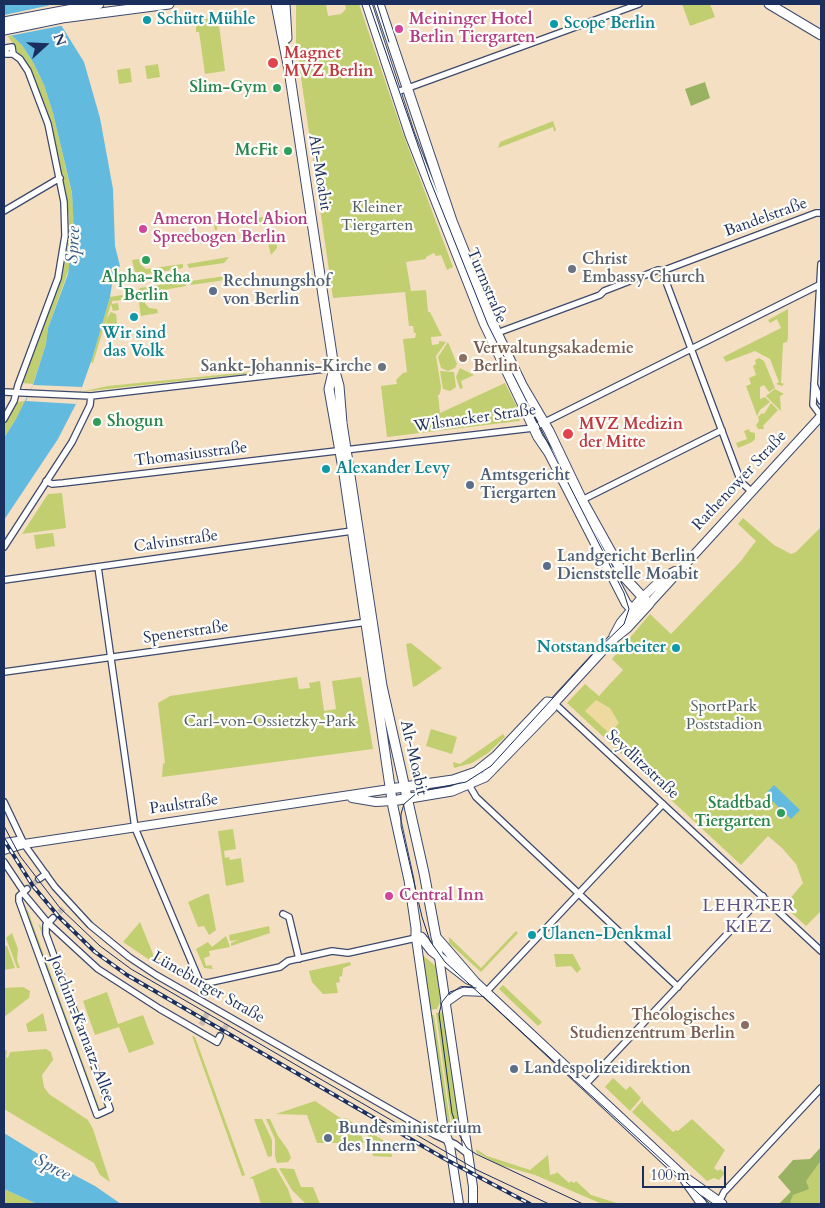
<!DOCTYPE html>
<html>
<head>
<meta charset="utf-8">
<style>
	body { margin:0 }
	#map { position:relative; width:825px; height:1208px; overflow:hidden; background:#f4dfc3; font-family:Cardo,serif }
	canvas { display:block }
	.frame { position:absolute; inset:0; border:5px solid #1b2f5e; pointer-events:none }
	.north { position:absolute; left:20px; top:20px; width:50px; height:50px; -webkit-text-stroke:4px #fdfcf7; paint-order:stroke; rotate:70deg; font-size:14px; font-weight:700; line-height:20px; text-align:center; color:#1b2f5e }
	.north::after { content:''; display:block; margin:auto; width:18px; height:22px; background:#1b2f5e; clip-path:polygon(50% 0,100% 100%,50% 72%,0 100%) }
	.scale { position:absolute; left:642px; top:1166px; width:84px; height:22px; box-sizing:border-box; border:2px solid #1b2f5e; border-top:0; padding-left:6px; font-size:15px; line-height:18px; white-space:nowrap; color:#1b2f5e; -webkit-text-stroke:4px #fdfcf7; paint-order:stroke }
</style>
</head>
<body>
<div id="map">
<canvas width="825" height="1208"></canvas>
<div class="frame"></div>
<div class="north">N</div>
<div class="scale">100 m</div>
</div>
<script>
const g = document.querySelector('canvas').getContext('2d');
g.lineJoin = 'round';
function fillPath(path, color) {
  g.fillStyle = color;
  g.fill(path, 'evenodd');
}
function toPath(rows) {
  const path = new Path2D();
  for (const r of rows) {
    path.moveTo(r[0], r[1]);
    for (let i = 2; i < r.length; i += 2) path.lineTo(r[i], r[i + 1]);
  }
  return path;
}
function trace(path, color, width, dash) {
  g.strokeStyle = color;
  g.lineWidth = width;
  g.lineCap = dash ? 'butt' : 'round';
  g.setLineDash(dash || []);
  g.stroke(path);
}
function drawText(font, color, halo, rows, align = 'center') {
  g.font = font + ' Cardo,serif';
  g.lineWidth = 4.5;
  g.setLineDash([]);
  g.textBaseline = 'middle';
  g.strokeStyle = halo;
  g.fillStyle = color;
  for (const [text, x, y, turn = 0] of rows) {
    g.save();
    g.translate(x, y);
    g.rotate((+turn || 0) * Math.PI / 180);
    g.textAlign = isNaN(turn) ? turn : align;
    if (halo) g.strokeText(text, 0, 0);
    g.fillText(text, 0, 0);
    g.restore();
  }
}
const green = toPath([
	[296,4,326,4,328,16,341,14,346,9,345,4,359,4,402,131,453,267,447,270,441,255,436,256,434,253,426,257,426,259,406,262,411,291,426,290,428,312,430,312,442,336,431,337,432,345,439,344,439,341,446,342,436,356,441,387,440,394,438,395,440,413,505,383,522,417,519,421,387,437,381,386,397,384,396,380,403,373,407,372,403,339,415,338,416,333,414,333,413,326,409,326,405,292,333,298,296,43],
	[682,4,710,4,715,17,690,26],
	[218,17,225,71,205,74,199,32,196,32,196,20],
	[11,35,22,45,34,64,44,85,53,113,72,194,74,223,70,266,48,328,46,344,33,384,21,383,62,277,68,246,69,216,48,113,35,81,8,36],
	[158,64,160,77,147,79,145,66],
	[130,68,132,82,119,84,117,70],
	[553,121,556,130,554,132,553,127,498,148,500,142],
	[270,216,270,225,258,226,253,220,246,221,247,225,241,226,240,222,230,224,230,228,227,225,217,227,217,230,215,230,214,224],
	[273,231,276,232,277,248,271,255,267,239],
	[229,257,224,263,189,268,187,264],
	[139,259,140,264,146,269,183,264,183,268,141,275,140,272,135,272,132,260],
	[226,276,232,279,191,285,190,281],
	[185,281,186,286,148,293,145,297,145,303,149,308,157,309,158,313,141,316,137,291,140,288],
	[122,295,125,300,112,301,112,304,118,303,119,310,113,311,111,304,93,363,91,362,110,297],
	[788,309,788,337,787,342,783,343,781,383,784,384,782,386,776,384,779,382,770,359,755,351,726,362,723,357,781,328,777,319,770,323,768,320],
	[111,312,116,314,117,323,114,334,106,340,103,332,107,318],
	[448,342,457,364,455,368,448,371,441,368,438,357],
	[759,358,764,361,775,388,769,392,764,385,760,387,760,399,765,397,770,402,760,410,757,416,746,386,751,384,749,378,756,375,753,366,756,364,755,360],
	[320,363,280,370,80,392,108,386,280,369],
	[460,368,474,375,461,381,463,388,460,389,456,377],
	[440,371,454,372,456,387,450,391,443,389],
	[775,389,784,394,780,396,781,411,766,396],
	[26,401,16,419,4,438,4,422,14,405,17,402],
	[771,403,778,410,763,426,764,429,758,429,756,425,759,421,758,417,762,413,764,414],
	[749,429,750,432,755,433,755,439,752,442,738,448,736,443,747,439,744,431],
	[62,493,66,528,22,534,48,494],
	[743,518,774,545,791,554,796,552,821,527,821,911,806,926,784,906,803,883,796,864,782,848,768,836,741,865,567,703,585,684,599,696,607,687,623,670,612,659,650,614,671,634,740,562,756,541,738,524],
	[53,533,55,546,36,549,34,535],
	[411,643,442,668,416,686,413,687,406,644],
	[297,677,299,689,310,688,309,683,320,681,324,711,336,709,332,681,361,677,373,749,162,777,163,764,165,763,158,703,170,696],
	[431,729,457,737,452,754,426,746],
	[503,734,505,737,488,753,472,763,454,768,453,762,460,764],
	[233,829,236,849,224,851,225,858,229,857,230,860,241,858,244,882,226,886,218,831],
	[206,894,209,894,216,930,209,935,204,926,198,927,188,902],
	[23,905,28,911,100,1110,97,1108],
	[140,922,155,959,159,956,160,959,157,965,123,942],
	[38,923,42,928,106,1105,105,1108],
	[269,926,270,933,231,946,231,943,239,940,230,941,229,935],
	[516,931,518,933,481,972,449,943,449,937,481,968],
	[12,933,18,949,17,960,20,968,17,968,6,938],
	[226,936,230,947,209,951,210,956,204,958,206,966,211,965,213,969,204,968,196,949,208,942,212,947],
	[4,946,7,946,15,968,4,970],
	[420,953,437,967,442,998,437,1009,429,1010],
	[554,954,573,954,581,969,577,973,571,966,556,967],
	[350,962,351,965,343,968,342,976,339,977,340,982,336,983,338,993,323,994,312,982,309,971],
	[503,985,542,1022,538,1026,499,989],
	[23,987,30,991,29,998,4,1017,4,988],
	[107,992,118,1024,143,1015,154,1044,129,1053,119,1027,95,1035,83,1001],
	[444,1012,461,1127,454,1129,450,1114,436,1013],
	[43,1013,47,1031,28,1032,26,1024],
	[429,1014,434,1015,451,1127,446,1125],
	[192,1036,195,1037,245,1175,242,1176],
	[4,1049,7,1051,6,1057,8,1058,10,1052,46,1049,51,1052,53,1060,42,1075,44,1087,49,1094,88,1120,93,1129,110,1182,100,1175,94,1163,4,1109],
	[613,1078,626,1090,630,1086,641,1098,630,1111,605,1087],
	[643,1100,643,1103,673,1132,676,1130,678,1131,692,1119,725,1150,714,1168,718,1171,720,1169,725,1173,719,1180,714,1178,707,1181,632,1112],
	[315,1101,342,1119,346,1118,358,1126,364,1143,317,1143,307,1115,276,1114],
	[254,1119,262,1119,272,1140,272,1156,268,1157],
	[266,1119,270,1119,278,1136,288,1150,291,1158,288,1162,277,1163,275,1156,275,1139],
	[369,1132,390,1144,392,1157,373,1156,367,1133],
	[476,1149,487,1156,530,1170,548,1155,550,1175,557,1173,556,1171,569,1183,571,1181,574,1183,576,1181,591,1195,620,1204,602,1204,535,1175,500,1165,477,1153],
	[821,1153,821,1204,779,1204,792,1190],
	[272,1168,276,1168,288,1189,293,1204,261,1204,253,1179,249,1178],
	[279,1168,294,1169,301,1187,313,1187,320,1204,306,1204,292,1190],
	[4,1189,37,1204,4,1204]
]);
const forest = toPath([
	[705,82,710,98,691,106,685,89],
	[821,1147,821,1163,819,1163,806,1181,809,1189,793,1195,790,1202,792,1204,779,1204,791,1192,778,1177,793,1160,810,1159]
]);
const sand = toPath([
	[596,700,610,708,619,723,609,733,585,711]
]);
const water = toPath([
	[4,4,48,4,84,62,100,118,113,189,115,246,120,266,114,272,110,297,92,359,76,404,58,439,4,520,4,438,16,419,33,385,46,344,48,328,68,274,74,231,72,193,53,113,44,85,34,64,22,45,11,35,4,22],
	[774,785,800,810,791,819,765,794],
	[4,1133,61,1168,95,1186,121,1204,37,1204,4,1189]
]);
const pier = toPath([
	[51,5,65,25,9,36,4,27,4,15],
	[33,385,82,387,76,404,26,401]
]);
const minorTunnel = toPath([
	[27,889,39,879],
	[53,918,64,908],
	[201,1025,208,1012],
	[220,1036,228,1023]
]);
const minor = toPath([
	[397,92,639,4],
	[4,211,60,178],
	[662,271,741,482,751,491],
	[497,333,600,295,604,291,658,270,662,271,816,213,821,213],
	[814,384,821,401],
	[4,392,91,396,334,368],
	[821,416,813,405,821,264],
	[4,419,14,401,18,385,58,278,65,236,64,202,48,124,28,71,20,59,13,54,6,54,6,48,12,47,13,54],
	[46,481,52,484,63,483,533,428,821,284],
	[582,500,722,430],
	[4,547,72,442,90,405,91,396],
	[98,567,135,828,200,982,207,983,280,967,288,961,332,951,348,953,416,938],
	[4,580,352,531],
	[4,672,367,622],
	[554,703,821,951],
	[469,785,476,797,678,987],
	[4,802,24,844,55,887,90,925,129,957,156,975,435,1135,455,1144,468,1154],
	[4,862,24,892],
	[39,879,46,874],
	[27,889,19,896,19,901,97,1115,110,1109,46,934,46,925,53,918],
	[23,893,48,923,98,969,160,1009,217,1042,220,1036],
	[283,914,289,917,299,959],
	[486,992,663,804],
	[585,1085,763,896],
	[719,1202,724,1192,821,1088]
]);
const tertiary = toPath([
	[642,598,664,577,675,571],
	[649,604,821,416],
	[352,798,376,802,392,801],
	[4,843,18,841,24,844],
	[4,850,24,844,390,789],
	[436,937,473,1187,473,1204],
	[416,938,443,1126,450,1146,459,1204],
	[445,1003,462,991,486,992]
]);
const secondary = toPath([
	[276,4,289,70,334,368,339,386,342,423,382,686,424,873,436,937,475,982,684,1177,722,1204],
	[285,4,287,38],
	[367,4,410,135,484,323,538,437,549,453,626,603,638,616],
	[379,4,452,221,497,333,522,385,549,431,582,500,626,579,649,604,627,628,612,640,554,703,552,708,485,777,452,791,392,801],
	[769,4,821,35],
	[4,22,99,4],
	[4,30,62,18,169,4],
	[334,368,329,389,344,474,393,807,409,880,416,928,416,938,421,937,432,951,468,979,474,981],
	[614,636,621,623,642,598],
	[390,789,453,780,476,772,496,756,547,702,554,703],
	[685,1180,702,1204]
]);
const tram = toPath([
	[369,4,430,180,488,325,624,593,629,609,624,624,593,654,491,766,466,782,418,792,404,804,401,814,401,826,422,917,430,941,445,962,710,1204],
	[377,4,389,42],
	[4,826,20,856,60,908,100,946,131,969,477,1170,549,1204],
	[476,988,464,987,450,992,442,1002,439,1014,452,1113,460,1136,467,1148,476,1154,583,1204]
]);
const rail = toPath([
	[4,840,33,886,59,917,95,952,127,975,445,1159,530,1204]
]);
const markers = [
	[147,20,5,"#0f9aa8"],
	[554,24,5,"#0f9aa8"],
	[399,29,5,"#d1479c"],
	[273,63,6,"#e0444e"],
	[277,88,5,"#2e9e5b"],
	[288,151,5,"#2e9e5b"],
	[143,229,5,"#d1479c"],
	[146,260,5,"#2e9e5b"],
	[572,269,5,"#6b7280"],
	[213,291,5,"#5c6f8a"],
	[134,317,5,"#0f9aa8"],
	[463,358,5,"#8d6e63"],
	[382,367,5,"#6b7280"],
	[97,422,5,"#2e9e5b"],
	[568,434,6,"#e0444e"],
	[326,469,5,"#0f9aa8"],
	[470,485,5,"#5c6f8a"],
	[547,566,5,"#5c6f8a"],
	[676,648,5,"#0f9aa8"],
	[781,813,5,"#2e9e5b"],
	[389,896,5,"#d1479c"],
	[532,935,5,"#0f9aa8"],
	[745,1025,5,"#8d6e63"],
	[514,1069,5,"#5c6f8a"],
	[328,1138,5,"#5c6f8a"]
];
const cultureNames = [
	["Schütt Mühle",157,20],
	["Scope Berlin",564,24],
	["Wir sind",134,334,"center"],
	["das Volk",134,352,"center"],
	["Alexander Levy",336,469],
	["Notstandsarbeiter",666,648,"right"],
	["Ulanen-Denkmal",542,935]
];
const hotelNames = [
	["Meininger Hotel",409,20],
	["Berlin Tiergarten",409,38],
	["Ameron Hotel Abion",153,220],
	["Spreebogen Berlin",153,238],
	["Central Inn",399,896]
];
const healthNames = [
	["Magnet",284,54],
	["MVZ Berlin",284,72],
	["MVZ Medizin",579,425],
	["der Mitte",579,443]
];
const leisureNames = [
	["Slim-Gym",267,88],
	["McFit",278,151],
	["Alpha-Reha",146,278,"center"],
	["Berlin",146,296,"center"],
	["Shogun",107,422,"left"],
	["Stadtbad",771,804],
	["Tiergarten",771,822]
];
const streetNames = [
	["Alt-Moabit",319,173,81],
	["Bandelstraße",766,218,-20],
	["Turmstraße",486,286,67],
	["Wilsnacker Straße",475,419,-8],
	["Thomasiusstraße",191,455,-7],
	["Rathenower Straße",740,481,-47],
	["Calvinstraße",176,542,-8],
	["Spenerstraße",186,633,-8],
	["Alt-Moabit",413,758,77],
	["Seydlitzstraße",642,765,43],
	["Paulstraße",184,805,-8],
	["Lüneburger Straße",208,988,30],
	["Joachim-Karnatz-Allee",81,1029,69]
];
const parkNames = [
	["Kleiner",377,208],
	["Tiergarten",377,226],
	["SportPark",724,707],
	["Poststadion",724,725],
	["Carl-von-Ossietzky-Park",270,722]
];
const worshipNames = [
	["Christ",582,260],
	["Embassy Church",582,278],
	["Sankt-Johannis-Kirche",372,367,"right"]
];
const serviceNames = [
	["Rechnungshof",223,282],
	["von Berlin",223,300],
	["Amtsgericht",480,476],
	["Tiergarten",480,494],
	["Landgericht Berlin",557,557],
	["Dienststelle Moabit",557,575],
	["Landespolizeidirektion",524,1069],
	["Bundesministerium",338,1129],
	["des Innern",338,1147]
];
const educationNames = [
	["Verwaltungsakademie",473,349],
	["Berlin",473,367],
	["Theologisches",735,1016,"right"],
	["Studienzentrum Berlin",735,1034,"right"]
];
const waterNames = [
	["Spree",74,245,-87],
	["Spree",52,1168,28]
];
const neighbourhoodNames = [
	["LEHRTER",749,907],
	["KIEZ",749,928]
];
fillPath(green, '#c1cf70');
fillPath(forest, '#98b262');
fillPath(sand, '#eeda9e');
fillPath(water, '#63badf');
fillPath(pier, '#f4dfc3');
trace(minorTunnel, '#c9bcaf', 5.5, [5.5, 3]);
trace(minor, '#3c496d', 8);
trace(tertiary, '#3c496d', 10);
trace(secondary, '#3c496d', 11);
trace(minor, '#fff', 5.5);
trace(tertiary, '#fff', 8);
trace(secondary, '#fff', 9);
trace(tram, '#1b2f5e', 1);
trace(rail, '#1b2f5e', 4);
trace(rail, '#fdfcf7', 2, [5.5]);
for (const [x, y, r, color] of markers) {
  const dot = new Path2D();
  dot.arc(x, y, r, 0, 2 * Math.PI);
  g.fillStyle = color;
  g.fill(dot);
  trace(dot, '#fdfcf7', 2);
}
drawText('bold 16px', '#0d838f', '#fdfcf7', cultureNames, 'left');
drawText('bold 16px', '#b23c85', '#fdfcf7', hotelNames, 'left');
drawText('bold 16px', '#be3a42', '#fdfcf7', healthNames, 'left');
drawText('bold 16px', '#27864d', '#fdfcf7', leisureNames, 'right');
drawText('16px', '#1b2f5e', '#fdfcf7', streetNames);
drawText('16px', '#4d5f63', '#fdfcf7', parkNames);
drawText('bold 16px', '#5b616d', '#fdfcf7', worshipNames, 'left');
drawText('bold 16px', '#4e5e75', '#fdfcf7', serviceNames, 'left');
drawText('bold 16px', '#785e54', '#fdfcf7', educationNames, 'left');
drawText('italic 18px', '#315985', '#fdfcf7', waterNames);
g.letterSpacing = '1px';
drawText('18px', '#5d5284', '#fdfcf7', neighbourhoodNames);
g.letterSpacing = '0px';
</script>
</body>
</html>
